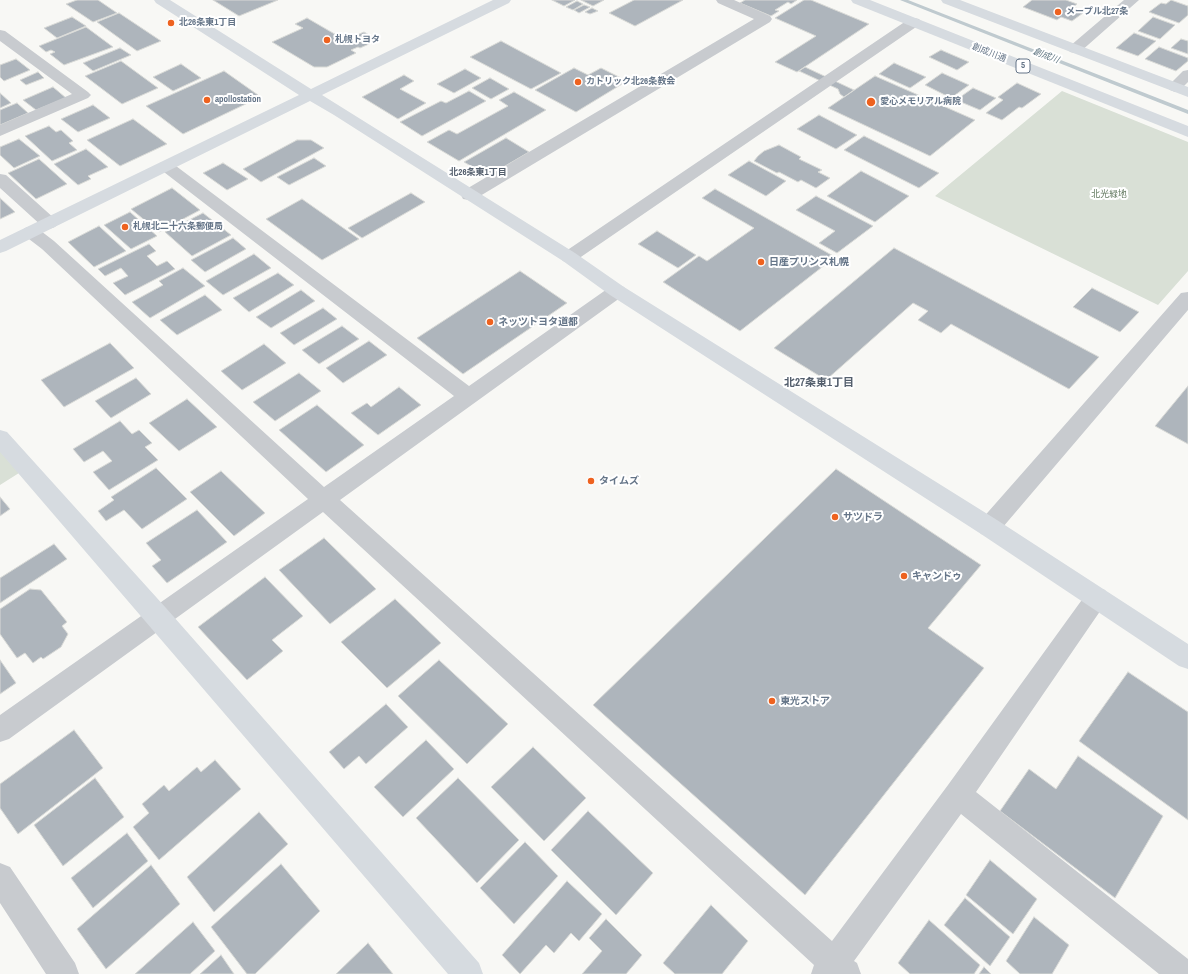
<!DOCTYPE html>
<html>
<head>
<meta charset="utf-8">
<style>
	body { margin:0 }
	canvas { display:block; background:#f8f8f5 }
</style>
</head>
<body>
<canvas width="1188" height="974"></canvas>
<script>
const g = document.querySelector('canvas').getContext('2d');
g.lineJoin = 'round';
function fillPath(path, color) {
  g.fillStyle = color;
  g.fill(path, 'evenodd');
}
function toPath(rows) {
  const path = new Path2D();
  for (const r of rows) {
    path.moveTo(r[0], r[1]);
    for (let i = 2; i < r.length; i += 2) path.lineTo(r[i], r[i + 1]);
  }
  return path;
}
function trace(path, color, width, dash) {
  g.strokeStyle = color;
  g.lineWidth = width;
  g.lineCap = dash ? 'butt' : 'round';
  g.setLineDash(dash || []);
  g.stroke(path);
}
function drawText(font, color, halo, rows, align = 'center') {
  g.font = font + ' "Archivo Narrow","Noto Sans JP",sans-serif';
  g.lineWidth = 4;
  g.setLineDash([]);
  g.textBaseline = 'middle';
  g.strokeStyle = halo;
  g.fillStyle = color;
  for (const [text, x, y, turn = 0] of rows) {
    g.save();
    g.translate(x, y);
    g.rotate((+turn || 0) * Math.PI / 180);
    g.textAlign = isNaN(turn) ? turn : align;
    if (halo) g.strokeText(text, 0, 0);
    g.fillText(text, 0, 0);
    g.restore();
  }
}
const green = toPath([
	[1062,91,1188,142,1188,271,1158,305,935,196],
	[0,451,19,473,0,485]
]);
const stream = toPath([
	[900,0,908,0,1188,110,1188,114,900,0]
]);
const building = toPath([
	[77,0,98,0,117,13,93,22,66,4,77,0],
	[213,0,278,0,239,16,213,0],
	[552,0,575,0,564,6,552,0],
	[581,0,604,0,593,6,581,0],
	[634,0,683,0,635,26,609,13,634,0],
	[745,0,797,0,791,4,788,2,775,10,779,11,771,16,740,3,745,0],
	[804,0,811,0,869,24,797,72,775,62,816,36,775,18,804,0],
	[1032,0,1066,0,1077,4,1073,7,1079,9,1077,11,1083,13,1072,21,1061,17,1057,20,1023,7,1032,0],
	[1171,0,1188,6,1188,15,1179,23,1149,12,1161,3,1166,4,1171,0],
	[577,1,583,4,573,10,566,7,577,1],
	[584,5,590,7,579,13,574,10,584,5],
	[592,8,598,11,590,14,585,12,592,8],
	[119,13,161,41,137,51,97,22,119,13],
	[72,17,86,26,57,38,44,28,72,17],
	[1153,17,1175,25,1160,39,1138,31,1153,17],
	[307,18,345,40,364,32,378,40,360,48,358,47,351,50,356,53,327,67,314,67,272,42,303,28,295,24,307,18],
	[86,27,113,47,64,65,50,54,55,52,51,50,46,52,39,46,86,27],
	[1134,33,1156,41,1138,56,1116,48,1134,33],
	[1181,39,1188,41,1188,54,1171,48,1181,39],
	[501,41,561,73,531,89,470,57,501,41],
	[1159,47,1188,58,1188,61,1176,71,1145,59,1159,47],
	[120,48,131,55,93,71,83,63,120,48],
	[941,50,969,62,957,70,929,57,941,50],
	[16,59,30,70,4,81,0,77,0,65,16,59],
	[121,61,158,88,122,104,85,76,121,61],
	[894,63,926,77,910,88,879,74,894,63],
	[181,64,201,78,173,91,153,77,181,64],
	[805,67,854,90,844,97,840,94,838,89,799,71,805,67],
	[574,68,588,75,601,68,627,81,576,112,535,90,574,68],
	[465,69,481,78,454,93,437,84,465,69],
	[224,71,258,95,254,100,183,134,146,106,224,71],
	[38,72,44,78,26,85,20,80,38,72],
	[942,73,969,85,951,98,925,85,942,73],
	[404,75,414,81,400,89,426,103,398,119,362,97,404,75],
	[875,76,975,120,930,156,828,108,875,76],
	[490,78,509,89,491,99,472,88,490,78],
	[1017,83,1041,94,1022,108,1019,107,1002,120,986,113,1003,100,998,97,1017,83],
	[53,87,66,98,36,110,23,100,53,87],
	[973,88,996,98,980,110,956,100,973,88],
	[469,91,486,101,422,136,400,122,441,101,446,103,469,91],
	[514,92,546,110,459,161,427,142,449,130,457,134,508,106,499,100,514,92],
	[0,93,11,103,0,108,0,93],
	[17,103,28,113,0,125,0,110,17,103],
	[93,105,110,118,78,132,61,119,93,105],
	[819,115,857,135,836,149,797,129,819,115],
	[133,119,167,144,120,166,87,140,133,119],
	[49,126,56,132,61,130,73,141,69,143,77,150,52,161,25,136,49,126],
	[864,136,939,173,919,188,844,150,864,136],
	[506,138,529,152,488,176,464,162,506,138],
	[19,139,40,156,14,168,0,155,0,147,19,139],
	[297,140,311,140,324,148,261,182,243,169,297,140],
	[779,145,801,157,799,159,822,170,818,172,830,178,816,188,801,180,798,182,779,172,777,173,754,161,758,156,764,151,779,145],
	[86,149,108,167,88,176,91,179,78,185,54,164,86,149],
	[314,158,326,166,289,185,277,177,314,158],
	[39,159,67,184,36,199,8,173,39,159],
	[749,161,786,181,766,196,728,175,749,161],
	[223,163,248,179,227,190,203,173,223,163],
	[861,171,909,196,875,222,827,196,861,171],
	[172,188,200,210,159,232,131,209,172,188],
	[715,189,835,257,740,331,663,282,699,256,707,261,754,228,702,198,715,189],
	[411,193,425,202,362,238,348,228,411,193],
	[816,196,873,226,837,253,819,243,835,231,796,210,816,196],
	[0,198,15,212,0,219,0,198],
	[302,199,359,239,322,260,266,219,302,199],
	[130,212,157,236,131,249,104,225,130,212],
	[203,213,231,235,192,256,165,232,203,213],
	[99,226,126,251,94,267,68,242,99,226],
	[657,231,696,255,678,268,638,244,657,231],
	[233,238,246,249,205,272,191,260,233,238],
	[149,244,156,251,147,256,157,266,167,261,175,269,125,295,113,283,128,276,121,268,105,276,98,269,149,244],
	[894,248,1099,357,1069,389,951,324,941,333,918,320,928,311,913,303,826,380,774,348,894,248],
	[254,254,271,268,223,295,206,281,254,254],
	[183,268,205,286,150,318,132,302,163,285,159,281,183,268],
	[520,271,567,303,463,374,417,338,520,271],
	[278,273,294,285,249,312,233,298,278,273],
	[1092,288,1139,312,1120,332,1073,307,1092,288],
	[301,290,315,301,271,328,256,317,301,290],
	[205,295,222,310,177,335,160,320,205,295],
	[323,308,337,319,294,345,280,333,323,308],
	[342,326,359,339,319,364,302,350,342,326],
	[369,341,387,355,343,383,326,368,369,341],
	[110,343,134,368,64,407,41,380,110,343],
	[264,344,286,363,242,390,221,371,264,344],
	[299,373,321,391,275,421,253,402,299,373],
	[136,378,151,394,111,418,95,401,136,378],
	[1188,386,1188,444,1155,426,1188,386],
	[399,387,421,405,378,435,351,413,367,403,371,407,399,387],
	[187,399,217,427,179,451,149,423,187,399],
	[317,405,364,445,326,472,279,430,317,405],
	[120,421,132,434,139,430,152,443,145,447,158,460,109,490,93,472,112,461,103,451,84,462,73,449,120,421],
	[156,468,187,499,142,529,124,510,106,521,98,511,114,500,111,497,156,468],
	[836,469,981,565,928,628,984,668,805,895,593,705,836,469],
	[221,471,265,513,234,536,190,492,221,471],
	[0,497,10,509,0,516,0,497],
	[197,510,227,542,167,583,152,566,161,560,146,543,197,510],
	[324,538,376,589,330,624,279,570,324,538],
	[54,544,67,559,0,603,0,578,54,544],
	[265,577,303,616,272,640,283,651,247,680,198,627,265,577],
	[30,589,41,590,67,622,62,626,68,634,61,647,43,659,41,657,33,663,25,653,17,658,0,634,0,609,30,589],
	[395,599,441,643,387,688,341,642,395,599],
	[0,660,16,683,0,694,0,660],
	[439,660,508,724,467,764,398,696,439,660],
	[1128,672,1188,712,1188,820,1079,741,1128,672],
	[386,704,408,727,366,764,359,756,344,769,329,752,386,704],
	[74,730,103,768,18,834,0,808,0,784,74,730],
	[426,740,454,769,403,817,374,787,426,740],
	[533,747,586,798,544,841,491,787,533,747],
	[1078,756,1163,816,1115,898,1000,811,1029,769,1056,789,1078,756],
	[215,760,241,789,159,860,133,827,149,813,142,804,164,785,169,791,197,767,201,772,215,760],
	[95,778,124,817,63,866,34,825,95,778],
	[458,778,519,840,477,883,416,818,458,778],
	[588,811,653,873,616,915,551,850,588,811],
	[259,812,288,844,214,912,187,877,259,812],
	[127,833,148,861,93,908,71,878,127,833],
	[525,842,558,876,514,924,480,888,525,842],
	[990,860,1037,899,1013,934,966,895,990,860],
	[281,864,320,911,255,974,247,974,211,927,281,864],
	[151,865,180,904,106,969,77,929,151,865],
	[567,881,602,914,579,941,571,933,554,953,546,945,520,974,502,955,567,881],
	[965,898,1010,937,990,966,944,925,965,898],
	[711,905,748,941,722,974,675,974,663,963,711,905],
	[1034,917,1069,945,1052,974,1020,974,1006,961,1034,917],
	[606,919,642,955,626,974,582,974,602,951,589,938,606,919],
	[929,920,980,965,974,974,910,974,898,963,929,920],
	[193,922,215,951,190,974,135,974,193,922],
	[368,943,393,974,336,974,368,943],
	[221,955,234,974,200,974,221,955],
	[984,967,991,974,979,974,984,967]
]);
const street = toPath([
	[716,0,734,0,770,16,772,19,770,22,475,199,469,200,463,199,461,195,463,191,754,19,718,3,716,0],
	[1124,0,1139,0,1080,52,1075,53,1070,52,1068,49,1070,46,1124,0],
	[914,18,919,19,921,22,919,25,575,261,569,263,563,261,560,257,563,253,909,19,914,18],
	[0,30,5,31,88,92,91,95,88,98,0,136,0,125,72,94,0,41,0,30],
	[1188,70,1188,82,1180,90,1175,92,1170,90,1167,87,1183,71,1188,70],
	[166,161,172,163,469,386,610,287,617,285,624,287,626,291,624,295,340,500,832,941,948,785,1089,590,1097,587,1105,590,1109,597,1105,604,976,792,1188,959,1188,974,1159,974,961,814,854,961,857,963,861,974,811,974,814,965,323,512,9,739,0,742,0,715,308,499,42,249,25,236,22,232,25,228,31,226,37,228,54,241,324,487,454,396,160,169,158,166,160,163,166,161],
	[0,174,6,175,55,219,58,223,55,227,49,229,43,227,0,188,0,174],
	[1188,292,1188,310,997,534,989,536,981,534,978,527,981,520,1181,293,1188,292],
	[0,863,10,867,75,963,79,974,46,974,0,903,0,863]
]);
const secondary = toPath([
	[154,0,170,0,311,89,493,0,511,0,509,3,322,95,575,253,624,287,997,520,1188,644,1188,669,1179,666,981,534,610,295,563,261,334,115,310,101,6,251,0,253,0,240,299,95,156,3,154,0],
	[0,430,7,432,166,608,479,963,483,974,448,974,0,452,0,430]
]);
const highway = toPath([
	[851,0,870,0,1188,126,1188,137,853,3,851,0],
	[941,0,960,0,1188,87,1188,97,943,3,941,0]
]);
const markers = [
	[1058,12,4,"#ee621f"],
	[171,23,4,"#ee621f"],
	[327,40,4,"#ee621f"],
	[578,82,4,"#ee621f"],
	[207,100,4,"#ee621f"],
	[871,102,5,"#ee621f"],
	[125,227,4,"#ee621f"],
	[761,262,4,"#ee621f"],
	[490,322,4,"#ee621f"],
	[591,481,4,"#ee621f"],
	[835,517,4,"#ee621f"],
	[904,576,4,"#ee621f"],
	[772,701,4,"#ee621f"]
];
const farPoinames = [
	["メープル北27条",1066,12],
	["北26条東1丁目",179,23],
	["札幌トヨタ",335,40],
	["カトリック北26条教会",586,82],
	["apollostation",215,100],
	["愛心メモリアル病院",880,102],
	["札幌北二十六条郵便局",133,227]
];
const farStreetnames = [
	["創成川通",989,53,22]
];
const farWaternames = [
	["創成川",1046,56,21]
];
const shields = [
	[1023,66,14]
];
const shieldNames = [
	["5",1023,66]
];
const farNeighbourhoodnames = [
	["北26条東1丁目",478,173]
];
const farParknames = [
	["北光緑地",1109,195]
];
const poiNames = [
	["日産プリンス札幌",769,262],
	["ネッツトヨタ道都",498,322],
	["タイムズ",599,481],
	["サツドラ",843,517],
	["キャンドゥ",912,576],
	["東光ストア",780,701]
];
const neighbourhoodNames = [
	["北27条東1丁目",819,383]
];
fillPath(green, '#d9e0d6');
fillPath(stream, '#bfcacf');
fillPath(building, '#aeb5bc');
trace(building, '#d9dad7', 1);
fillPath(street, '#c8cbcf');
fillPath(secondary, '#d6dbe0');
fillPath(highway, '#d6dbe0');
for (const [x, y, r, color] of markers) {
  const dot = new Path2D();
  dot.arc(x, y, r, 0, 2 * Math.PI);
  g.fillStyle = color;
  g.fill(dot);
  trace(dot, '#fff', 1.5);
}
drawText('bold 9px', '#657588', '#fff', farPoinames, 'left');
drawText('9px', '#657588', '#fff', farStreetnames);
drawText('italic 9px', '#617783', '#fff', farWaternames);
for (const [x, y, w] of shields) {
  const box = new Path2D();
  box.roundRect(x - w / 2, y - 7, w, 14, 3);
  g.fillStyle = '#fff';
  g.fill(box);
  trace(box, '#657588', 1);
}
drawText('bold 9px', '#657588', null, shieldNames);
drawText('bold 9px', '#545f6d', '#fff', farNeighbourhoodnames);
drawText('9px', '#637a60', '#fff', farParknames);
drawText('bold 10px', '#657588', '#fff', poiNames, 'left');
drawText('bold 11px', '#545f6d', '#fff', neighbourhoodNames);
</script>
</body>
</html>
